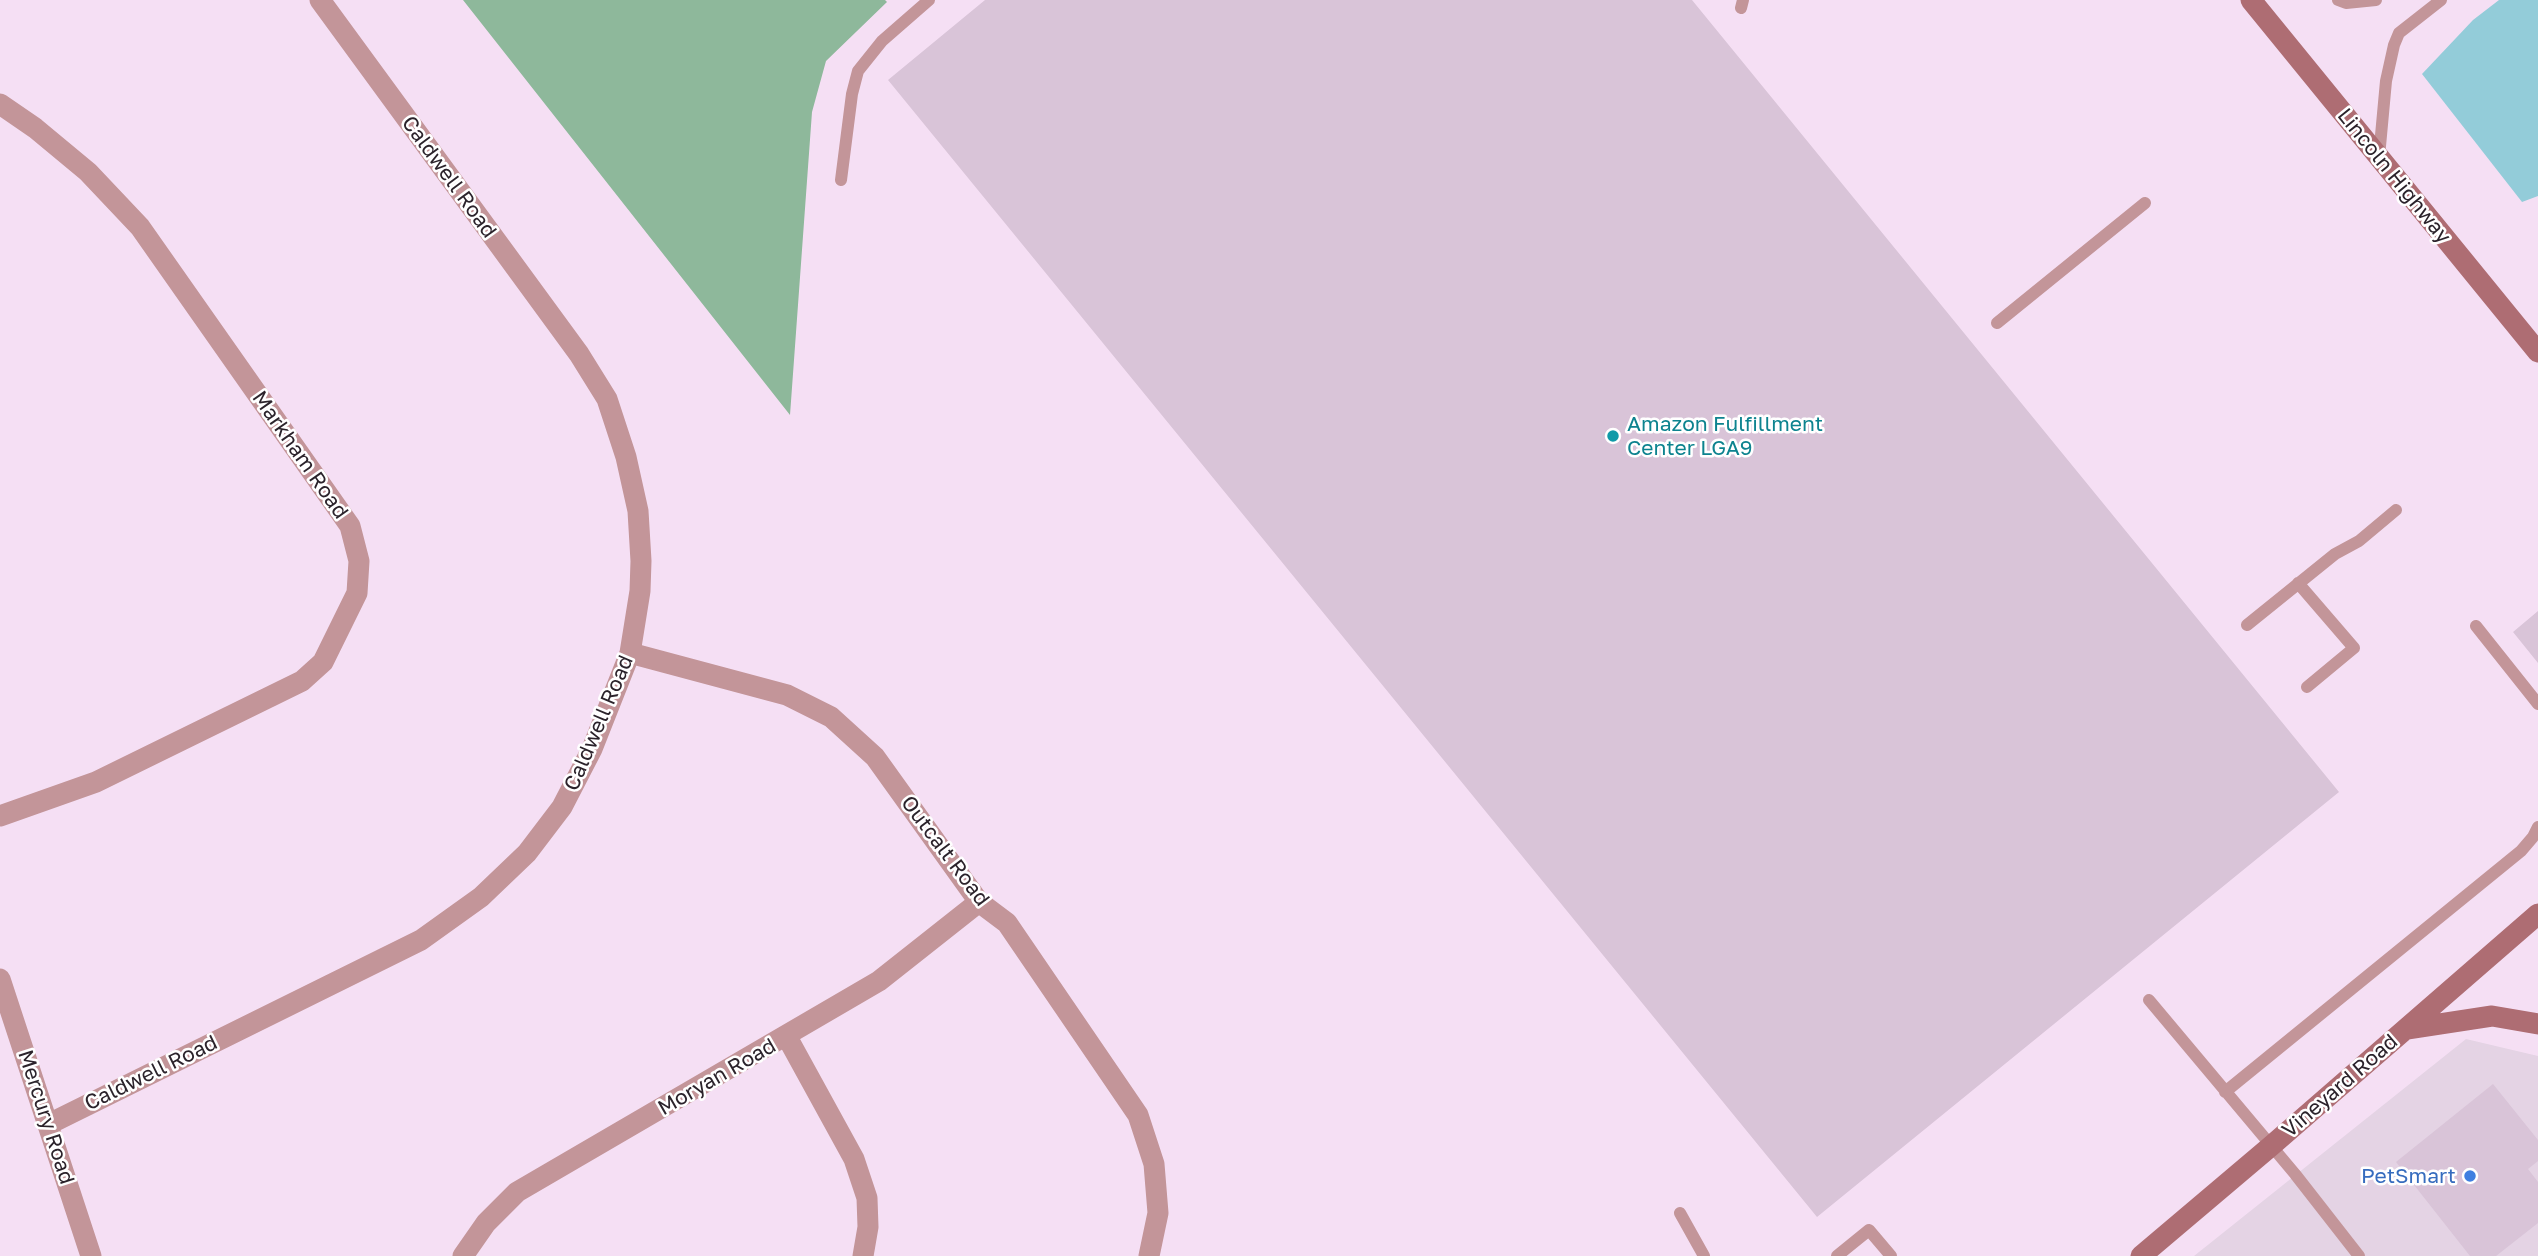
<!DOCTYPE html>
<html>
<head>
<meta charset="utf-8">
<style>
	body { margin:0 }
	canvas { display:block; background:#f5dff4 }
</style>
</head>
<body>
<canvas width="2538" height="1256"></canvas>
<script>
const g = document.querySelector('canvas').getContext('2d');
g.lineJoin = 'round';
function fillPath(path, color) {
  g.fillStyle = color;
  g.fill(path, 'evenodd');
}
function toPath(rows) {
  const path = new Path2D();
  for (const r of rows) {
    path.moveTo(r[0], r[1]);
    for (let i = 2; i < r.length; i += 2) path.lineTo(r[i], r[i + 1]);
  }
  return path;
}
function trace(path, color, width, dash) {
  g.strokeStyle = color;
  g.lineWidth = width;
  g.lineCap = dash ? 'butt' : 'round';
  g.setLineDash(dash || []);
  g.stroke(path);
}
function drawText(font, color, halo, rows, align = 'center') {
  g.font = font + ' "Golos Text",sans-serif';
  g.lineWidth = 5;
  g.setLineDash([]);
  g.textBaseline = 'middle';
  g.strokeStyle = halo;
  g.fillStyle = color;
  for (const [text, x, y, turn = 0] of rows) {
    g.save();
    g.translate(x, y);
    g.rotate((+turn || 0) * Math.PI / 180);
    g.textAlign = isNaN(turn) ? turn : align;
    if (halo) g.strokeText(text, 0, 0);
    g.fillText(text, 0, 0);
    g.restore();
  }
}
const commercial = toPath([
	[2466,1039,2538,1056,2538,1256,2194,1256]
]);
const forest = toPath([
	[463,0,885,0,887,2,826,61,812,112,790,415]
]);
const water = toPath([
	[2499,0,2538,0,2538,196,2522,202,2422,74,2473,20]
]);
const building = toPath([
	[985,0,1692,0,2339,792,1817,1217,888,80],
	[2538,611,2538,663,2513,632],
	[2493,1084,2538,1140,2538,1161,2528,1169,2538,1182,2538,1223,2496,1256,2470,1256,2396,1162]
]);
const lane = toPath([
	[2338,0,2346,3,2376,0],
	[1741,8,1743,0],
	[2379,157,2386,81,2394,45,2399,33,2441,0],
	[841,180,852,94,858,71,882,41,929,0],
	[1997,323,2145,203],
	[2298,583,2354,648,2307,687],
	[2247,625,2335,554,2359,541,2396,510],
	[2476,626,2538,704],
	[2149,1000,2295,1174,2359,1256],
	[2225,1092,2521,851,2533,837,2538,827],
	[1680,1213,1704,1256],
	[1837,1256,1869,1230,1891,1256]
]);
const street = toPath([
	[0,104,35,128,88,172,140,227,350,526,359,561,357,593,323,662,302,681,96,782,0,816],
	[630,653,787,695,831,717,875,757,979,902,1007,923,1138,1115,1154,1164,1158,1213,1149,1256],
	[0,979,91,1256],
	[787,1037,854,1159,867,1198,868,1227,863,1256],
	[49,1124,421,940,481,897,527,853,562,807,592,749,630,653,640,591,641,561,638,511,626,457,607,399,579,354,320,0],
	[463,1256,486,1223,517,1192,879,981,979,902]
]);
const secondary = toPath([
	[2251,0,2538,352],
	[2407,1029,2492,1016,2538,1024],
	[2141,1256,2271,1146,2538,914]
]);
const markers = [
	[1613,436,7,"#0f9aa8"],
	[2470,1176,7,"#3f7fe0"]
];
const streetNames = [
	["Lincoln Highway",2394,176,51],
	["Caldwell Road",449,177,54],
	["Markham Road",300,455,55],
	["Caldwell Road",599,723,-67],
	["Outcalt Road",945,851,53],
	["Caldwell Road",151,1073,-26],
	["Moryan Road",717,1077,-30],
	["Vineyard Road",2340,1086,-41],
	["Mercury Road",46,1117,72]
];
const cultureNames = [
	["Amazon Fulfillment",1627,424],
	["Center LGA9",1627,448]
];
const shopNames = [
	["PetSmart",2456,1176]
];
fillPath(commercial, '#e4d3e4');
fillPath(forest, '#8eb89b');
fillPath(water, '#93ccd9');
fillPath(building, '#d9c4d8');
trace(lane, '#c39599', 12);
trace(street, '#c39599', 21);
trace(secondary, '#ae6d73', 21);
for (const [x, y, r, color] of markers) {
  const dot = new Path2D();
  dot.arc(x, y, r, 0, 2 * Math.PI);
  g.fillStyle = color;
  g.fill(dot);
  trace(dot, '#fff', 2.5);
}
drawText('21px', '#2b232b', '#fff', streetNames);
drawText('21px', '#0d838f', '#fff', cultureNames, 'left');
drawText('21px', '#366cbe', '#fff', shopNames, 'right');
</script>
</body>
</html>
